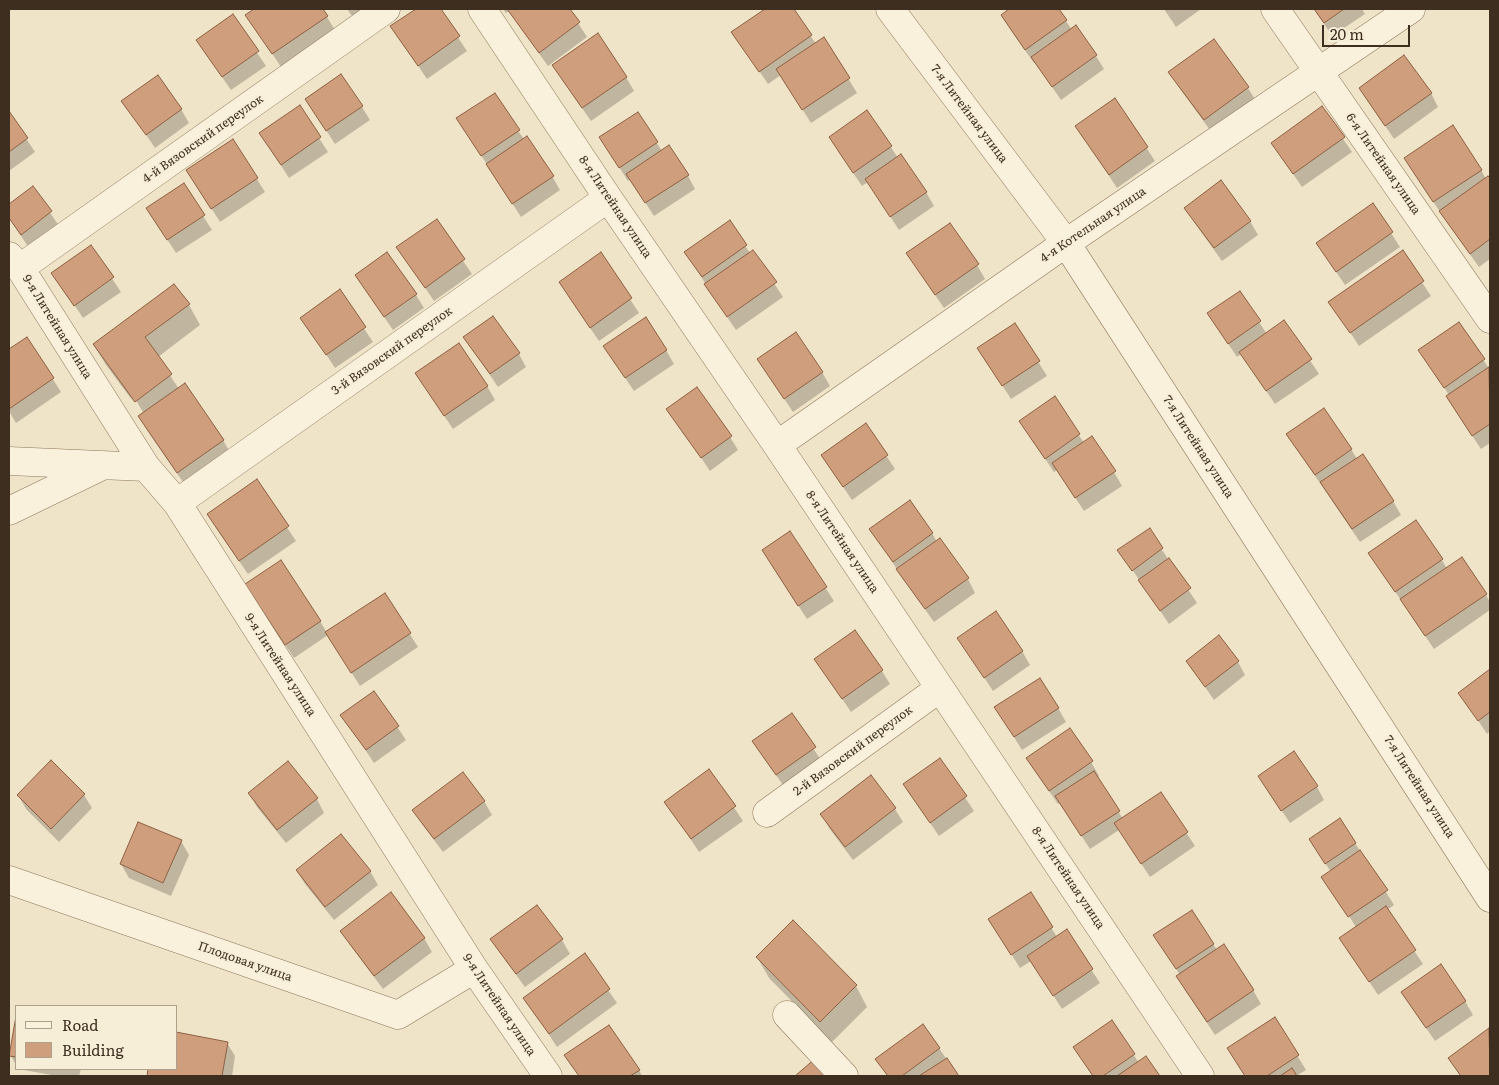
<!DOCTYPE html>
<html>
<head>
<meta charset="utf-8">
<style>
	body { margin:0 }
	#map { position:relative; width:1499px; height:1085px; overflow:hidden; background:#f0e4c8; font-family:Literata,serif }
	canvas { display:block }
	.frame { position:absolute; inset:0; border:10px solid #3d2e20; pointer-events:none }
	.legend { position:absolute; left:15px; top:1005px; width:162px; height:65px; box-sizing:border-box; background:#f7eed8; border:1px solid #ada18e; margin:0; padding:6px 9px; list-style:none; font-size:15px; color:#3d2e20 }
	.legend li { display:flex; align-items:center; gap:10px; height:25px }
	.legend b { width:25px; border:1px solid #ada18e }
	.scale { position:absolute; left:1322px; top:25px; width:88px; height:22px; box-sizing:border-box; border:2px solid #3d2e20; border-top:0; padding-left:6px; font-size:15px; line-height:18px; white-space:nowrap; color:#3d2e20; -webkit-text-stroke:4px #f7eed8; paint-order:stroke }
</style>
</head>
<body>
<div id="map">
<canvas width="1499" height="1085"></canvas>
<div class="frame"></div>
<ul class="legend">
<li><b style="height:6px;background:#faf1dc"></b>Road</li>
<li><b style="height:14px;background:#cf9f7d"></b>Building</li>
</ul>
<div class="scale">20 m</div>
</div>
<script>
const g = document.querySelector('canvas').getContext('2d');
g.lineJoin = 'round';
function fillPath(path, color) {
  g.fillStyle = color;
  g.fill(path, 'evenodd');
}
function toPath(rows) {
  const path = new Path2D();
  for (const r of rows) {
    path.moveTo(r[0], r[1]);
    for (let i = 2; i < r.length; i += 2) path.lineTo(r[i], r[i + 1]);
  }
  return path;
}
function trace(path, color, width, dash) {
  g.strokeStyle = color;
  g.lineWidth = width;
  g.lineCap = dash ? 'butt' : 'round';
  g.setLineDash(dash || []);
  g.stroke(path);
}
function drawText(font, color, halo, rows, align = 'center') {
  g.font = font + ' Literata,serif';
  g.lineWidth = 4;
  g.setLineDash([]);
  g.textBaseline = 'middle';
  g.strokeStyle = halo;
  g.fillStyle = color;
  for (const [text, x, y, turn = 0] of rows) {
    g.save();
    g.translate(x, y);
    g.rotate((+turn || 0) * Math.PI / 180);
    g.textAlign = isNaN(turn) ? turn : align;
    if (halo) g.strokeText(text, 0, 0);
    g.fillText(text, 0, 0);
    g.restore();
  }
}
const shadow = toPath([
	[257,9,322,9,335,30,281,67,247,15],
	[347,9,363,9,352,16],
	[418,9,439,9,467,51,427,79,392,27],
	[503,9,569,9,587,37,548,66,509,11,506,13],
	[767,9,792,9,816,44,824,39,857,93,811,123,781,75,768,84,733,32],
	[1011,9,1058,9,1072,30,1096,56,1104,69,1061,100,1035,62,1034,63,1010,29,1002,15],
	[1164,9,1201,9,1176,27],
	[1314,9,1362,9,1365,14,1332,36],
	[232,16,266,66,231,90,197,41],
	[1170,72,1248,88,1256,101,1212,133,1178,86],
	[626,77,634,91,591,121,562,79],
	[1360,88,1431,93,1438,107,1394,139],
	[306,99,362,107,370,120,335,144],
	[1115,100,1155,161,1117,188,1077,127],
	[123,101,181,109,189,123,155,148],
	[299,107,328,152,289,178,269,147],
	[1322,108,1352,152,1302,187,1272,143],
	[867,111,898,158,926,192,934,206,899,230,868,182,862,186,838,151],
	[9,113,35,152,9,171],
	[637,113,662,151,688,176,695,189,654,216,630,179,628,181,609,151],
	[518,131,552,176,560,190,521,217,466,132],
	[233,141,265,192,220,222,196,184],
	[1481,170,1486,179,1488,177,1490,181,1490,259,1479,267,1449,225,1413,172],
	[183,185,212,230,176,253,156,222],
	[33,187,59,226,29,248,9,218,9,205],
	[1373,205,1400,247,1345,285,1326,257],
	[1186,208,1250,221,1258,235,1222,261,1194,222],
	[436,221,472,274,434,301,398,248],
	[729,222,750,253,753,251,783,297,736,330,714,298,686,252],
	[91,247,121,292,83,318,53,273],
	[1402,252,1431,296,1359,346,1330,302],
	[601,254,639,313,599,341,568,296],
	[977,265,985,279,944,308,916,267],
	[356,276,416,295,424,308,393,330],
	[339,291,373,342,335,368,302,318],
	[1239,292,1267,334,1284,321,1319,374,1275,404,1241,354,1237,357,1217,327],
	[189,305,200,325,158,357,179,389,185,385,223,440,235,461,190,492,151,436,139,416,144,414,133,395,131,397,135,404,106,365,94,345],
	[1458,323,1490,370,1490,443,1481,449,1455,410,1449,395,1419,350],
	[1015,325,1047,376,1011,399,987,362],
	[27,338,61,392,16,423,9,411,9,350],
	[465,338,519,354,526,367,498,387],
	[666,350,674,364,634,391,613,360],
	[822,372,830,386,793,412,767,373],
	[487,386,495,400,453,429,425,387],
	[1054,398,1084,443,1114,472,1122,486,1084,511,1057,470,1054,472,1029,435],
	[668,409,730,437,738,450,710,471],
	[866,425,895,469,852,500,822,456],
	[1296,448,1351,449,1357,459,1393,501,1401,515,1360,542],
	[256,481,296,541,248,574,216,528],
	[871,530,932,533,937,542,968,579,975,593,934,622,906,583],
	[1149,530,1197,603,1169,624,1119,550],
	[790,533,834,601,807,619,771,564],
	[1369,553,1442,560,1447,569,1486,595,1490,602,1490,610,1434,649],
	[246,585,320,621,327,633,385,595,418,647,360,686,328,635,294,658],
	[959,639,1022,651,1030,665,993,691],
	[815,659,882,671,890,684,851,712],
	[1187,661,1238,662,1245,675,1214,700],
	[1490,671,1490,735,1489,732,1487,734,1460,693],
	[374,692,406,740,374,763,342,715],
	[1058,708,1066,722,1022,750,1004,721],
	[792,715,822,762,785,788,762,755],
	[1069,730,1091,762,1099,776,1097,778,1123,819,1161,794,1195,846,1150,877,1119,830,1090,849,1060,803,1058,804,1036,772],
	[940,760,974,811,939,836,904,785],
	[709,770,743,821,699,852,666,802],
	[1317,787,1324,800,1290,823,1268,790],
	[249,793,317,799,324,813,286,843,257,807],
	[18,795,84,795,92,808,59,842,26,809],
	[484,801,492,815,443,852,422,824,414,810],
	[895,809,903,822,853,860,829,828,822,814],
	[1310,840,1355,843,1394,905,1387,910,1423,964,1378,995,1341,939,1357,929,1346,911,1331,872],
	[181,841,189,855,171,896,129,878,121,864],
	[297,871,370,871,378,885,334,920,305,884],
	[1030,894,1057,937,1066,931,1100,983,1062,1009,1031,961,1020,968,998,933],
	[537,906,562,940,570,954,525,987,500,953,492,940],
	[342,931,424,938,432,952,383,989,350,945],
	[1213,944,1217,950,1253,990,1261,1004,1215,1035,1185,990,1177,976,1180,975,1163,949],
	[584,955,617,1003,557,1047,525,998],
	[757,957,856,986,867,1007,832,1042,769,978],
	[1465,1001,1473,1015,1435,1041,1411,1006],
	[1275,1019,1306,1070,1296,1076,1245,1076,1236,1062],
	[1112,1022,1139,1063,1146,1058,1159,1076,1093,1076,1083,1061],
	[16,1023,16,1065,11,1056],
	[1489,1029,1490,1031,1490,1076,1460,1076,1449,1058],
	[227,1043,235,1056,232,1076,148,1076,149,1069,176,1069],
	[939,1048,958,1076,887,1076,877,1060],
	[566,1056,639,1070,642,1076,579,1076],
	[18,1069,81,1069,79,1076,57,1076]
]);
const building = toPath([
	[254,9,323,9,328,16,272,54,245,15,254,9],
	[416,9,441,9,460,36,418,66,390,26,416,9],
	[507,9,570,9,580,22,539,53,507,9],
	[765,9,794,9,812,35,759,72,731,32,765,9],
	[1009,9,1059,9,1067,20,1025,50,1001,15,1009,9],
	[1314,9,1344,9,1324,23,1314,9],
	[233,14,259,51,222,77,196,40,233,14],
	[1076,25,1097,55,1052,87,1031,57,1076,25],
	[598,33,627,77,582,108,552,65,598,33],
	[824,37,850,78,802,110,776,69,824,37],
	[1214,39,1249,87,1204,120,1168,72,1214,39],
	[1404,55,1432,93,1385,126,1359,88,1404,55],
	[341,74,363,106,326,131,305,99,341,74],
	[158,75,182,109,146,135,121,101,158,75],
	[495,93,520,130,481,156,456,118,495,93],
	[1115,98,1148,147,1109,175,1075,126,1115,98],
	[300,105,321,137,281,165,259,133,300,105],
	[1322,106,1345,137,1293,174,1271,143,1322,106],
	[867,110,892,146,853,173,829,137,867,110],
	[9,111,28,138,9,152,9,111],
	[638,112,658,142,619,168,599,137,638,112],
	[1453,125,1482,170,1433,202,1404,158,1453,125],
	[527,136,554,176,512,204,486,164,527,136],
	[233,139,258,178,211,209,186,170,233,139],
	[669,145,689,175,645,203,626,174,669,145],
	[901,154,927,192,890,217,865,179,901,154],
	[1488,176,1490,178,1490,239,1470,254,1439,211,1488,176],
	[1221,180,1251,221,1214,248,1184,208,1221,180],
	[184,183,205,215,167,240,146,208,184,183],
	[33,186,52,211,21,235,9,218,9,204,33,186],
	[1373,203,1393,232,1336,272,1316,243,1373,203],
	[437,219,465,259,425,288,396,247,437,219],
	[730,220,747,245,702,277,684,252,730,220],
	[950,223,979,264,935,295,906,253,950,223],
	[91,245,114,277,74,306,51,273,91,245],
	[753,250,777,282,727,317,704,284,753,250],
	[1403,250,1424,281,1350,333,1328,302,1403,250],
	[387,252,417,294,384,317,355,275,387,252],
	[601,252,632,298,590,328,559,282,601,252],
	[174,284,190,304,145,337,172,374,135,402,93,344,174,284],
	[340,289,366,327,326,355,300,318,340,289],
	[1240,291,1261,321,1228,344,1207,313,1240,291],
	[493,316,520,353,490,374,463,337,493,316],
	[646,317,667,350,625,378,603,346,646,317],
	[1284,320,1312,359,1266,391,1239,352,1284,320],
	[1459,322,1485,359,1444,388,1418,350,1459,322],
	[1015,323,1040,361,1002,386,977,348,1015,323],
	[796,332,823,372,784,399,757,359,796,332],
	[27,337,54,378,9,409,9,349,27,337],
	[459,343,488,386,444,416,415,373,459,343],
	[1489,367,1490,424,1472,436,1446,396,1489,367],
	[185,383,224,440,177,473,138,416,185,383],
	[697,387,732,436,701,458,666,409,697,387],
	[1055,396,1080,434,1045,459,1019,421,1055,396],
	[1324,408,1352,449,1315,475,1286,434,1324,408],
	[866,423,888,455,843,487,821,455,866,423],
	[1092,436,1116,471,1075,498,1052,463,1092,436],
	[1363,454,1394,501,1352,529,1320,482,1363,454],
	[257,479,289,526,239,561,207,514,257,479],
	[910,500,933,533,893,562,869,529,910,500],
	[1416,520,1443,559,1395,592,1368,553,1416,520],
	[1150,528,1163,548,1132,571,1117,550,1150,528],
	[790,531,827,587,798,606,762,550,790,531],
	[940,538,969,578,925,609,896,569,940,538],
	[1462,557,1487,594,1425,636,1400,599,1462,557],
	[1169,558,1191,588,1160,611,1138,580,1169,558],
	[281,560,321,621,285,645,245,584,281,560],
	[385,593,411,633,351,673,325,632,385,593],
	[996,611,1023,651,984,678,957,638,996,611],
	[855,630,883,670,842,699,814,659,855,630],
	[1219,635,1239,661,1205,687,1186,661,1219,635],
	[1490,669,1490,712,1478,721,1458,693,1490,669],
	[1040,678,1059,708,1014,737,994,707,1040,678],
	[374,691,399,726,366,750,340,715,374,691],
	[792,713,816,747,776,775,752,741,792,713],
	[1070,728,1093,761,1049,791,1026,758,1070,728],
	[1294,751,1318,786,1281,811,1258,776,1294,751],
	[940,758,967,796,930,823,903,784,940,758],
	[51,760,85,794,51,829,17,795,51,760],
	[288,761,318,798,277,830,248,793,288,761],
	[709,769,736,806,691,839,664,802,709,769],
	[1094,771,1120,811,1081,836,1055,796,1094,771],
	[463,772,485,801,434,839,412,810,463,772],
	[871,775,896,808,845,847,820,814,871,775],
	[1161,792,1188,832,1141,864,1114,823,1161,792],
	[1340,818,1356,843,1325,864,1309,839,1340,818],
	[138,822,182,840,163,883,120,864,138,822],
	[341,834,371,871,325,907,296,870,341,834],
	[1360,850,1388,890,1348,917,1321,877,1360,850],
	[391,892,425,938,374,976,340,931,391,892],
	[1031,892,1053,927,1011,955,988,919,1031,892],
	[537,905,563,939,516,974,490,939,537,905],
	[1386,906,1416,950,1369,982,1339,938,1386,906],
	[1192,910,1214,944,1176,969,1153,935,1192,910],
	[793,920,857,985,820,1022,756,957,793,920],
	[1067,929,1093,969,1053,996,1027,956,1067,929],
	[1224,944,1254,990,1207,1022,1176,976,1224,944],
	[585,953,610,989,549,1034,523,998,585,953],
	[1441,964,1466,1001,1426,1028,1401,992,1441,964],
	[16,1016,16,1057,9,1056,16,1016],
	[1275,1017,1299,1055,1267,1076,1245,1076,1227,1048,1275,1017],
	[1112,1020,1135,1054,1103,1076,1093,1076,1073,1047,1112,1020],
	[923,1024,940,1048,902,1076,888,1076,875,1059,923,1024],
	[609,1025,640,1070,630,1076,579,1076,564,1055,609,1025],
	[1489,1028,1490,1076,1461,1076,1448,1058,1489,1028],
	[176,1032,228,1042,222,1076,147,1076,148,1069,176,1069,176,1032],
	[1146,1056,1160,1076,1117,1076,1146,1056],
	[817,1057,833,1076,795,1076,817,1057],
	[947,1058,959,1076,919,1076,947,1058],
	[1292,1068,1297,1076,1280,1076,1292,1068]
]);
const minor = toPath([
	[482,9,608,198,777,445,1200,1076],
	[890,9,1066,243,1490,898],
	[1275,9,1490,319],
	[9,256,20,268,146,467,177,503,474,969,548,1076],
	[20,268,386,9],
	[777,445,1066,243,1411,9],
	[9,461,146,467],
	[177,503,608,198],
	[9,511,100,467],
	[767,813,940,688],
	[9,880,398,1015,474,969],
	[787,1015,844,1076]
]);
const streetNames = [
	["7-я Литейная улица",969,114,53],
	["4-й Вязовский переулок",203,139,-35],
	["6-я Литейная улица",1383,164,55],
	["8-я Литейная улица",615,207,56],
	["4-я Котельная улица",1093,225,-34],
	["9-я Литейная улица",57,327,58],
	["3-й Вязовский переулок",392,351,-35],
	["7-я Литейная улица",1198,447,57],
	["8-я Литейная улица",842,542,56],
	["9-я Литейная улица",280,665,57],
	["2-й Вязовский переулок",853,751,-36],
	["7-я Литейная улица",1419,787,57],
	["8-я Литейная улица",1068,878,56],
	["Плодовая улица",245,962,19],
	["9-я Литейная улица",499,1005,56]
];
fillPath(shadow, '#0003');
fillPath(building, '#cf9f7d');
trace(building, '#8d5f41', 1);
trace(minor, '#8d765c', 29);
trace(minor, '#faf1dc', 28);
drawText('12px', '#3d2e20', '#f7eed8', streetNames);
</script>
</body>
</html>
